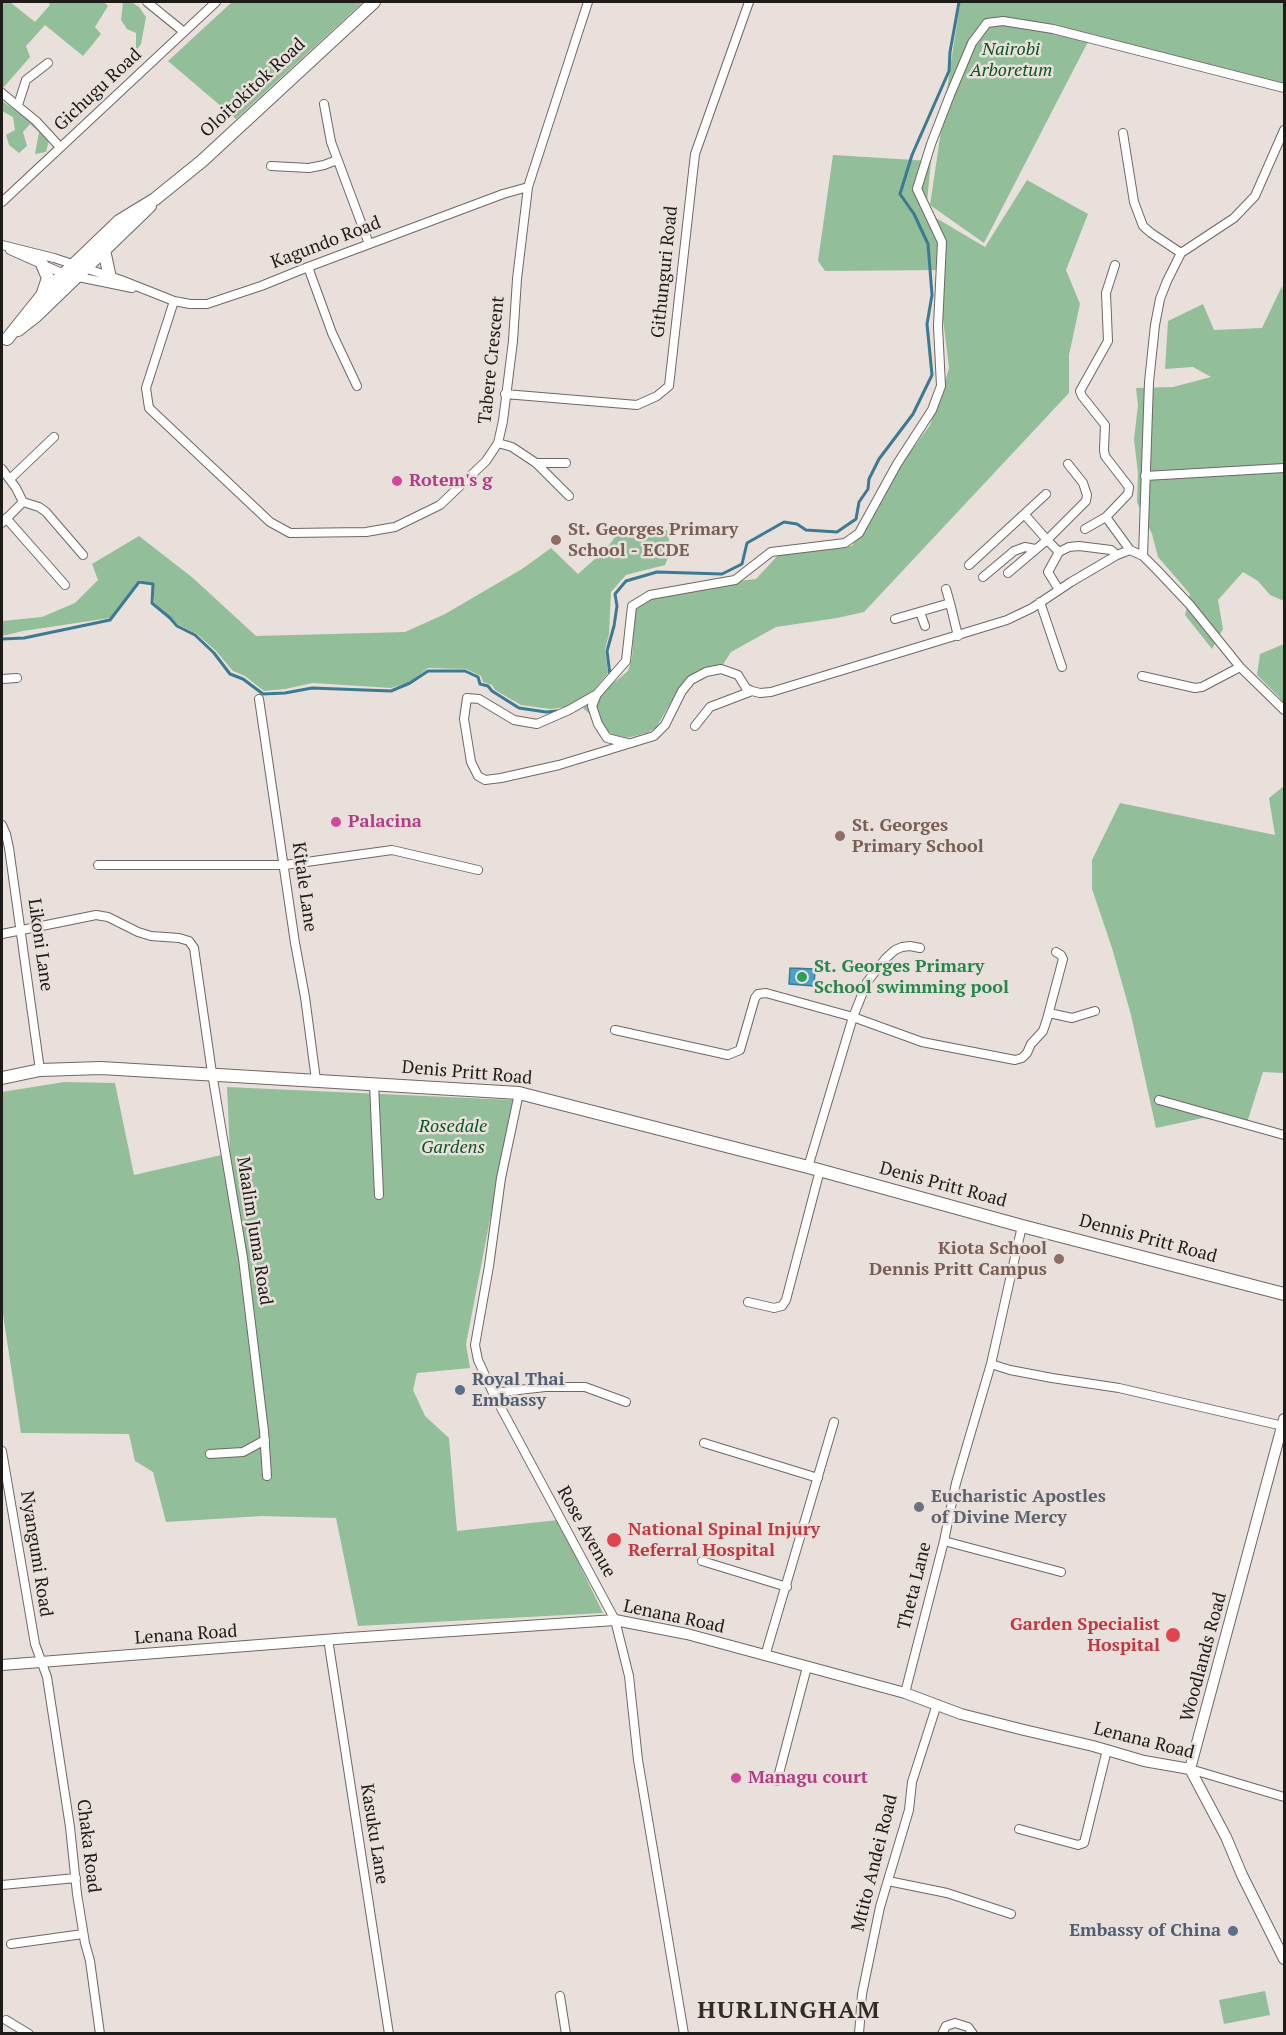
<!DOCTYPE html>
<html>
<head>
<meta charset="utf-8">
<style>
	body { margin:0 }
	#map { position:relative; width:1286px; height:2035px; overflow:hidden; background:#e9e0db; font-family:"PT Serif",serif }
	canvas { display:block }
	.frame { position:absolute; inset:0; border:3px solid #1e1b19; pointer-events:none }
</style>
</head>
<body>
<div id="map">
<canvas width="1286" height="2035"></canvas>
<div class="frame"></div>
</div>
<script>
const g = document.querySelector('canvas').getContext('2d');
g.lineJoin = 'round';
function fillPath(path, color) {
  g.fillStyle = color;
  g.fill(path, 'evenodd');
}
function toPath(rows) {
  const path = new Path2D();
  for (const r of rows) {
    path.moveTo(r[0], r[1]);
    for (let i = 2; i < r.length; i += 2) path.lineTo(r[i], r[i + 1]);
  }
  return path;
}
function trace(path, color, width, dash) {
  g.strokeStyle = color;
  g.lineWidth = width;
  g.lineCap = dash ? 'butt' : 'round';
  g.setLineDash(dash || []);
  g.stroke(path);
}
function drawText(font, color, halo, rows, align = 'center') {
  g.font = font + ' "PT Serif",serif';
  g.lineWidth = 5;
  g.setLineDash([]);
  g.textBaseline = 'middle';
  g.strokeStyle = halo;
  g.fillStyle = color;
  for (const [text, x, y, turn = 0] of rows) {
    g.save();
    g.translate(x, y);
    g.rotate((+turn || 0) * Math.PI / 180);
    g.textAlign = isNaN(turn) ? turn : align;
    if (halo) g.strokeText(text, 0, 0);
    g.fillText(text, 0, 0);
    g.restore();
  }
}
const green = toPath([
	[2,2,10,2,35,22,50,5,48,2,104,2,108,6,95,27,101,34,83,56,45,25,26,46,30,57,3,88,2,86],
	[123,2,131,2,139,7,146,17,141,44,136,51,136,33,127,29,121,20],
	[232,2,363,2,236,119,168,61],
	[960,2,1284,2,1284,87,1092,34,984,243,930,205],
	[2,101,24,116,46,125,49,140,46,152,35,154,39,132,30,124,23,132,27,146,19,153,9,145,6,135,15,130,13,117,2,111],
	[833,155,931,161,926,212,985,247,1027,180,1088,214,1066,270,1080,304,1069,355,1069,393,864,612,837,618,776,627,731,652,722,666,706,668,690,679,671,702,656,728,647,733,618,740,583,708,628,671,632,658,635,607,643,599,703,585,756,579,781,552,852,546,903,462,930,425,941,395,949,368,943,319,944,270,825,271,818,261],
	[1282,286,1284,296,1284,601,1270,595,1258,581,1243,572,1218,600,1223,629,1212,649,1185,615,1190,594,1158,557,1152,534,1137,502,1138,473,1134,439,1138,405,1136,388,1173,387,1211,377,1193,367,1165,369,1168,321,1203,304,1214,330,1262,328],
	[667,530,671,551,665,565,626,575,611,592,609,634,605,650,608,673,593,691,567,707,550,709,521,705,495,690,492,685,483,682,481,676,466,669,428,668,410,682,391,688,313,683,285,689,264,691,245,676,233,671,216,651,197,634,179,625,154,602,154,583,139,580,110,618,23,631,2,636,2,621,42,617,75,603,98,580,92,564,139,536,193,578,256,636,405,632,445,614,522,569,551,548,578,574,607,548,617,534],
	[1284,644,1284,706,1279,697,1257,675,1260,654],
	[1284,786,1284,1073,1263,1072,1246,1126,1203,1118,1156,1128,1131,1015,1112,948,1092,889,1092,860,1120,803,1275,835,1269,798],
	[64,1082,115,1083,134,1175,230,1153,227,1087,513,1100,466,1344,470,1368,417,1373,413,1390,425,1416,449,1438,457,1531,558,1520,603,1613,358,1626,336,1518,262,1516,166,1522,153,1472,135,1461,129,1434,21,1433,2,1308,2,1092],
	[1265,1991,1270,2015,1224,2024,1219,2000]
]);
const water = toPath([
	[790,968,815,969,814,986,789,984,790,968]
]);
const stream = toPath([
	[2,639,24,638,110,620,139,582,153,584,152,603,170,618,177,626,195,635,214,653,230,674,243,679,263,694,285,693,312,688,391,691,410,683,428,671,465,671,478,677,480,684,488,686,492,691,519,708,546,712,557,711],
	[608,677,610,675,607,651,614,626,617,606,615,594,626,581,657,572,722,574,742,564,747,543,784,522,797,524,806,530,837,532,856,519,859,502,868,489,869,479,879,459,913,414,932,375,927,324,932,295,928,244,914,214,900,194,912,155,949,71,950,52,959,2]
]);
const minor = toPath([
	[147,2,184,32],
	[1284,88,1053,29,1003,21,987,23,972,43,950,95,931,144,917,189,942,242,938,326,941,386,932,410,897,464,859,533,845,543,771,552,735,580,650,595,632,606,626,661,597,694,569,710,537,724,514,720,479,699,467,698,464,719,471,762,478,776,485,780,501,778,559,765,654,736,665,725,682,691,691,680,706,672,721,669,738,675,746,688,752,691,760,693,771,692,1007,620,1032,608,1071,582,1117,555,1130,550,1143,556,1157,570,1190,605,1240,667,1284,710],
	[2,93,36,121,60,147],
	[324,104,331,142,369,244],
	[18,105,26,80,48,63],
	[1123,133,1134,202,1143,226,1151,233,1181,253,1167,281,1160,299,1155,325,1149,382,1143,556],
	[271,166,309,168,324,165,337,160],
	[2,202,216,2],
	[2,245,54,258,121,280,174,301,190,304,207,304,261,286,308,267,503,194,528,187],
	[10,250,64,274,132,288],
	[1181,253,1234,218,1255,196,1284,130],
	[1115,265,1106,293,1108,341,1080,391,1082,396,1105,425,1104,450,1105,456,1129,487,1128,494,1106,517,1130,550],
	[308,267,332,333,357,386],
	[174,301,146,388,149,408,270,522,290,533,366,532,395,527,440,505,486,461,498,443,503,421,513,341,517,279,528,187,588,2],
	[505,394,637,405,657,396,669,386,695,154,749,2],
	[498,443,512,447,536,463,569,496],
	[536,463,566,463],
	[2,469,16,488,23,502,2,523],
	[1145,476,1284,468],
	[10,479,54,437],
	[23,502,39,507,46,512,83,555],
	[6,518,65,585],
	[1085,529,1106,517],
	[1059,552,1047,540,1086,501,1087,495,1083,483,1068,464],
	[969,565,1046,494],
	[1008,573,1047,540,1025,515],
	[983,577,1014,551,1025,547,1035,549],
	[1059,590,1048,572,1059,552,1069,547,1079,546,1111,550,1117,555],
	[1040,602,1062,667],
	[950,603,958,636],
	[920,612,925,626],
	[895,619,950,603,946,589],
	[1142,676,1195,688,1202,687,1240,667],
	[2,679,17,678],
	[597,694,592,706,598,724,607,738,627,743],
	[259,699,295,943,305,997,316,1080],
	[695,726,710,707,752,691],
	[2,825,6,834,9,848,40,1070],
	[98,865,285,865,392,850,478,870],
	[2,934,96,915,108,917,138,932,151,936,179,938,189,941,194,948,212,1073,243,1258,264,1431,267,1476],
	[920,948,910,946,902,947,895,950,886,958,867,982,853,1017,922,1042,1015,1060,1022,1058,1027,1053,1031,1044,1043,1031,1047,1019,1063,959,1061,955,1056,952],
	[1049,1013,1072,1018,1095,1011],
	[615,1030,728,1055,740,1050,755,998,758,994,766,993,853,1017,808,1167],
	[374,1084,379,1195],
	[519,1093,501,1178,489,1266,475,1345,478,1360,493,1393,615,1620,629,1676,638,1760,684,2034],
	[1159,1100,1284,1135],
	[748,1302,774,1308,782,1306,786,1300,820,1170],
	[991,1364,1022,1226],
	[493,1393,545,1387,585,1387,626,1402],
	[704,1443,818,1478],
	[2,1451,35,1644,47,1677,70,1827,77,1894,85,1943,90,1961,100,2034],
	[210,1454,243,1452,265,1440],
	[944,1541,1061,1572],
	[702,1561,787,1587],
	[328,1639,389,2034],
	[765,1656,834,1422],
	[905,1693,944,1541,956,1483,991,1364,1010,1370,1052,1378,1119,1388,1283,1426],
	[1190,1769,1284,1797],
	[777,1781,807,1667],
	[1019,1829,1078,1845,1084,1843,1107,1750],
	[888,1881,947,1893,1011,1914],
	[2,1885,76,1878],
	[11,1944,83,1934],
	[560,1996,566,2034],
	[6,2020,29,2034],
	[859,2034,862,1994,880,1907,909,1810,912,1782,937,1704],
	[942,2034,946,2026,955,2023,968,2027,973,2034]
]);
const tertiary = toPath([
	[1284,1419,1190,1769,1226,1837,1242,1875,1284,1959],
	[2,1665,349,1638,615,1620,687,1634,905,1693,961,1714,1024,1730,1093,1746,1144,1761,1190,1769]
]);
const secondary = toPath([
	[104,250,110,278],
	[42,264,48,278,43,293],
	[18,330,36,316,150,206],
	[7,339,43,294,119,221,155,199,202,161,374,2],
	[2,1078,40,1070,101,1068,519,1093,808,1167,1022,1226,1284,1294]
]);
const markers = [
	[397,481,6,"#d1479c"],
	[556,540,6,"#8d6e63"],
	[336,822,6,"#d1479c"],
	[840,836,6,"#8d6e63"],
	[802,977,6,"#2e9e5b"],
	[1059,1259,6,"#8d6e63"],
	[460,1390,6,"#5c6f8a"],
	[919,1507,6,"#6b7280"],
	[614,1540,8,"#e0444e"],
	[1173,1635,8,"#e0444e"],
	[736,1778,6,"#d1479c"],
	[1233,1931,6,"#5c6f8a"]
];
const parkNames = [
	["Nairobi",1011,50],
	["Arboretum",1011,71],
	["Rosedale",453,1127],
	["Gardens",453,1148]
];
const streetNames = [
	["Oloitokitok Road",253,88,-43],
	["Gichugu Road",98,90,-43],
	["Kagundo Road",326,243,-21],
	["Githunguri Road",665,272,-84],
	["Tabere Crescent",492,360,-84],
	["Kitale Lane",304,887,82],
	["Likoni Lane",40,945,82],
	["Denis Pritt Road",467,1073,5],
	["Denis Pritt Road",943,1185,15],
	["Maalim Juma Road",254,1231,81],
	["Dennis Pritt Road",1148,1239,15],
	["Rose Avenue",586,1532,61],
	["Nyangumi Road",36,1554,81],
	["Theta Lane",915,1586,-76],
	["Lenana Road",674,1617,12],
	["Lenana Road",186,1635,-4],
	["Woodlands Road",1204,1657,-75],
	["Lenana Road",1144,1741,14],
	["Kasuku Lane",374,1834,81],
	["Chaka Road",88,1846,83],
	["Mtito Andei Road",875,1863,-76]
];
const hotelNames = [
	["Rotem's g",409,481],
	["Palacina",348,822],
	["Managu court",748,1778]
];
const educationNames = [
	["St. Georges Primary",568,530],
	["School - ECDE",568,551],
	["St. Georges",852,826],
	["Primary School",852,847],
	["Kiota School",1047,1249,"right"],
	["Dennis Pritt Campus",1047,1270,"right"]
];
const leisureNames = [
	["St. Georges Primary",814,967],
	["School swimming pool",814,988]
];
const serviceNames = [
	["Royal Thai",472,1380],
	["Embassy",472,1401],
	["Embassy of China",1221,1931,"right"]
];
const worshipNames = [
	["Eucharistic Apostles",931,1497],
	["of Divine Mercy",931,1518]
];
const healthNames = [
	["National Spinal Injury",628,1530],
	["Referral Hospital",628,1551],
	["Garden Specialist",1160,1625,"right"],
	["Hospital",1160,1646,"right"]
];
const districtNames = [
	["HURLINGHAM",789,2011]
];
fillPath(green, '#93be9a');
fillPath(water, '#49a2c7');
trace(water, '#3c7a93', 1.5);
trace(stream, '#3c7a93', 3);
trace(minor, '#6f6763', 10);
trace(tertiary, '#6f6763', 12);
trace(secondary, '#6f6763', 14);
trace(minor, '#fff', 8);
trace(tertiary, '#fff', 10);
trace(secondary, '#fff', 12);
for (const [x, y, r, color] of markers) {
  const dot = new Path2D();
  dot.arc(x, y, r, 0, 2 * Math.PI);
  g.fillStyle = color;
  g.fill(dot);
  trace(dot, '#e9e0db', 2);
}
drawText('italic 18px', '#095424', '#e9e0db', parkNames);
drawText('18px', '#1e1b19', '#e9e0db', streetNames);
drawText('bold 18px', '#b23c85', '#e9e0db', hotelNames, 'left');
drawText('bold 18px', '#785e54', '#e9e0db', educationNames, 'left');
drawText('bold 18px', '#27864d', '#e9e0db', leisureNames, 'left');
drawText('bold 18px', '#4e5e75', '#e9e0db', serviceNames, 'left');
drawText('bold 18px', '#5b616d', '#e9e0db', worshipNames, 'left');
drawText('bold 18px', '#be3a42', '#e9e0db', healthNames, 'left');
g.letterSpacing = '1.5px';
drawText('bold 24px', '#322b28', '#e9e0db', districtNames);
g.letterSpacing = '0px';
</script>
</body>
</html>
